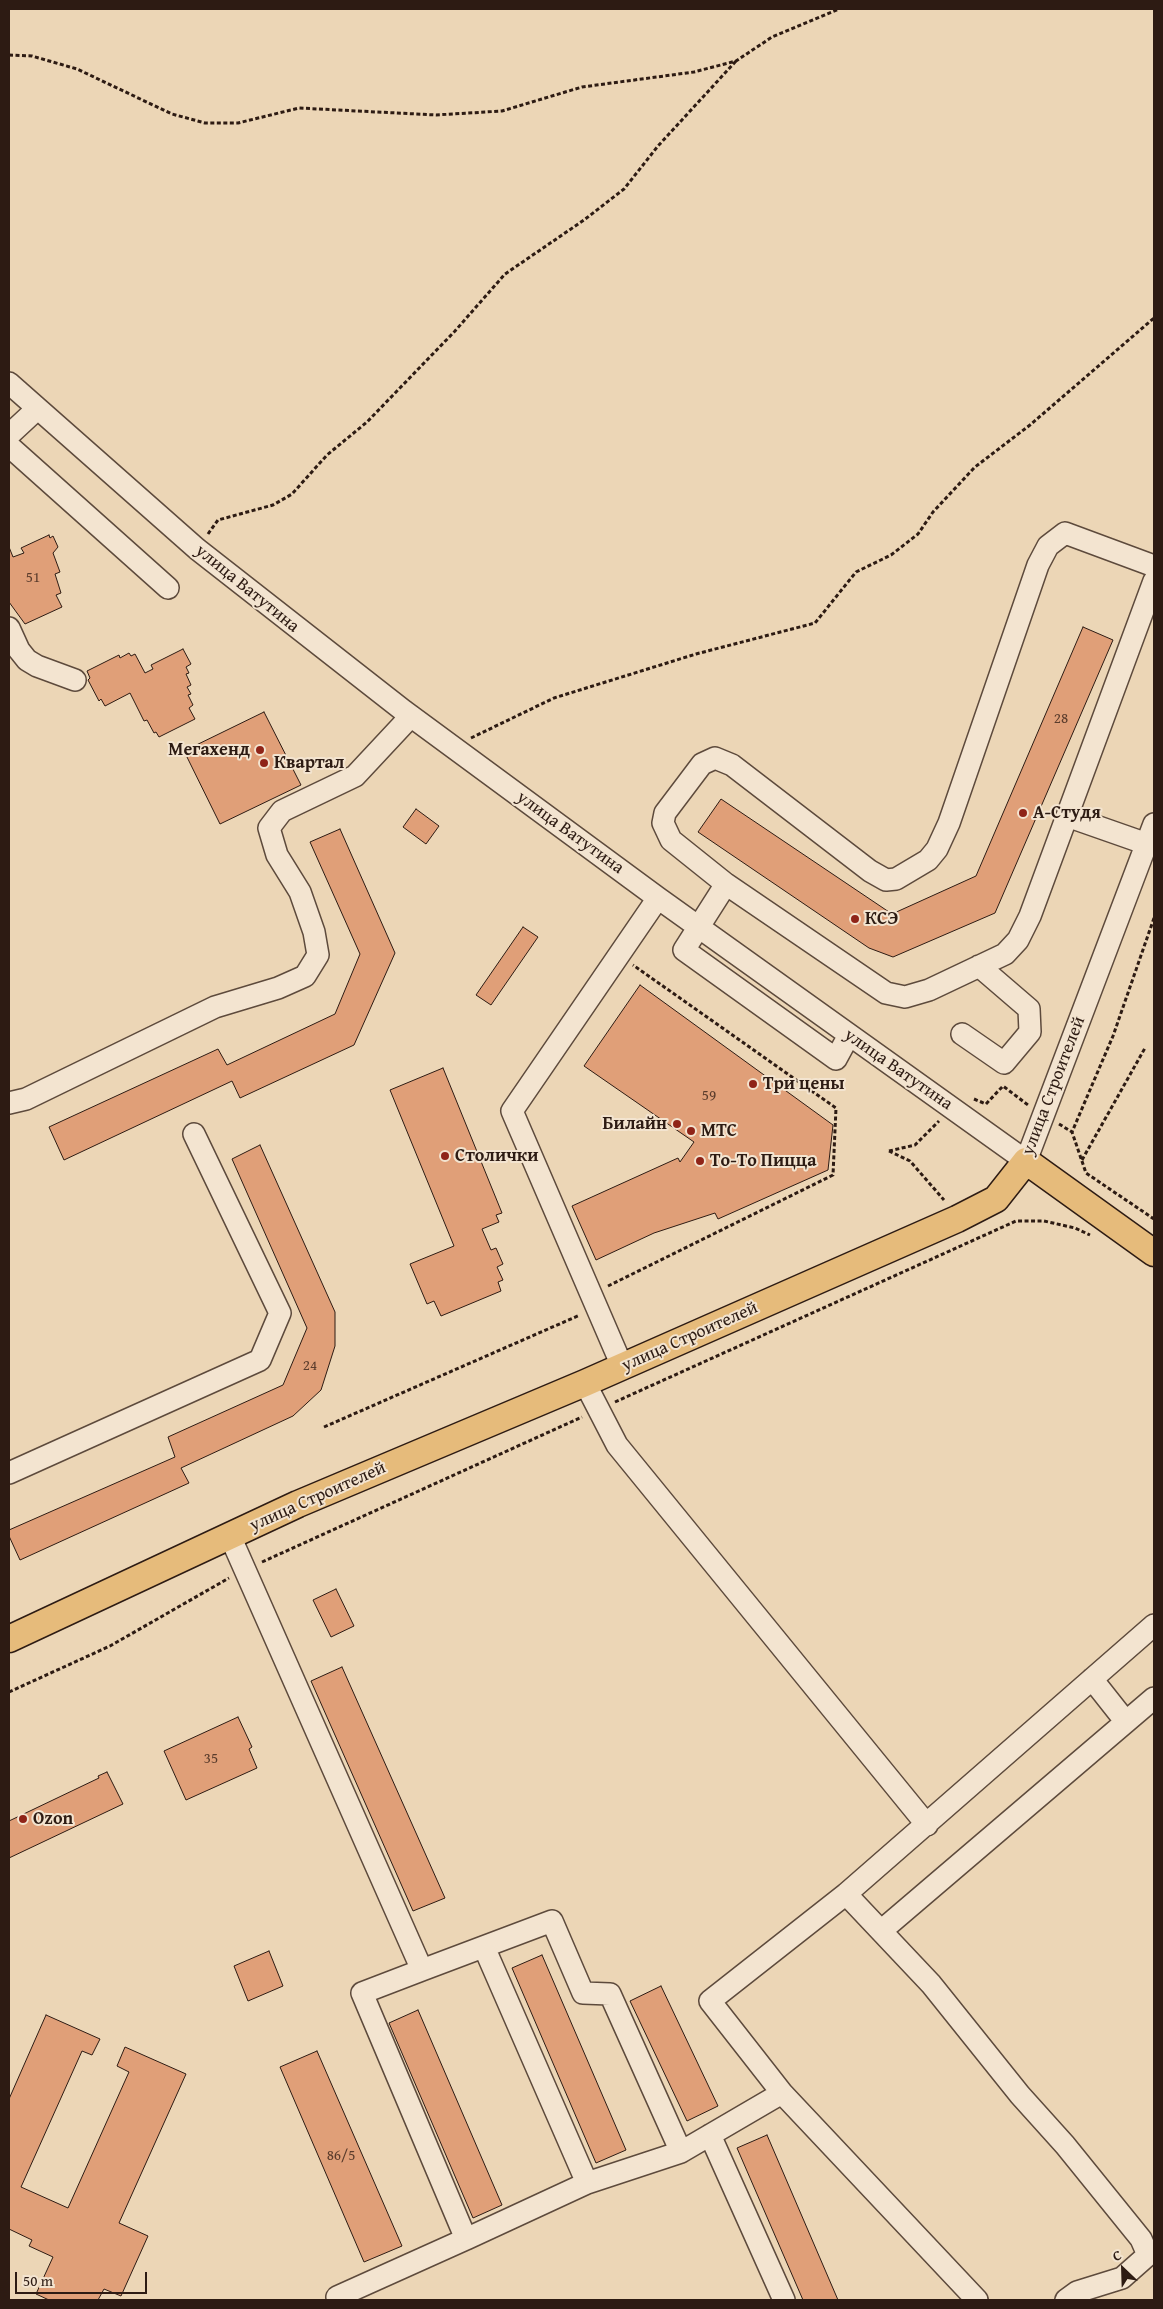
<!DOCTYPE html>
<html>
<head>
<meta charset="utf-8">
<style>
	body { margin:0 }
	#map { position:relative; width:1163px; height:2309px; overflow:hidden; background:#ecd6b6; font-family:"Gentium Book Plus",serif }
	canvas { display:block }
	.frame { position:absolute; inset:0; border:10px solid #2d1b13; pointer-events:none }
	.north { position:absolute; left:1098px; top:2244px; width:50px; height:50px; -webkit-text-stroke:4px #f3e4d0; paint-order:stroke; rotate:336deg; font-size:14px; font-weight:700; line-height:20px; text-align:center; color:#2d1b13 }
	.north::after { content:''; display:block; margin:auto; width:18px; height:22px; background:#2d1b13; clip-path:polygon(50% 0,100% 100%,50% 72%,0 100%) }
	.scale { position:absolute; left:15px; top:2272px; width:132px; height:22px; box-sizing:border-box; border:2px solid #2d1b13; border-top:0; padding-left:6px; font-size:15px; line-height:18px; white-space:nowrap; color:#2d1b13; -webkit-text-stroke:4px #f3e4d0; paint-order:stroke }
</style>
</head>
<body>
<div id="map">
<canvas width="1163" height="2309"></canvas>
<div class="frame"></div>
<div class="north">С</div>
<div class="scale">50 m</div>
</div>
<script>
const g = document.querySelector('canvas').getContext('2d');
g.lineJoin = 'round';
function fillPath(path, color) {
  g.fillStyle = color;
  g.fill(path, 'evenodd');
}
function toPath(rows) {
  const path = new Path2D();
  for (const r of rows) {
    path.moveTo(r[0], r[1]);
    for (let i = 2; i < r.length; i += 2) path.lineTo(r[i], r[i + 1]);
  }
  return path;
}
function trace(path, color, width, dash) {
  g.strokeStyle = color;
  g.lineWidth = width;
  g.lineCap = dash ? 'butt' : 'round';
  g.setLineDash(dash || []);
  g.stroke(path);
}
function drawText(font, color, halo, rows, align = 'center') {
  g.font = font + ' "Gentium Book Plus",serif';
  g.lineWidth = 4;
  g.setLineDash([]);
  g.textBaseline = 'middle';
  g.strokeStyle = halo;
  g.fillStyle = color;
  for (const [text, x, y, turn = 0] of rows) {
    g.save();
    g.translate(x, y);
    g.rotate((+turn || 0) * Math.PI / 180);
    g.textAlign = isNaN(turn) ? turn : align;
    if (halo) g.strokeText(text, 0, 0);
    g.fillText(text, 0, 0);
    g.restore();
  }
}
const building = toPath([
	[49,535,50,538,53,536,58,547,53,553,60,572,55,574,61,593,56,595,62,607,25,624,9,602,9,547,13,557,24,553,21,548,49,535],
	[1083,627,1113,640,995,913,893,957,869,948,698,832,721,799,892,914,976,876,1083,627],
	[183,649,191,664,186,667,189,673,186,674,191,685,187,687,191,694,188,695,193,705,189,708,195,719,159,737,156,732,154,733,147,720,144,721,130,693,105,706,101,699,99,701,88,680,90,678,87,671,119,655,120,658,129,653,131,656,135,654,145,673,153,669,151,665,183,649],
	[264,712,301,785,220,824,184,751,264,712],
	[416,809,439,826,426,844,403,827,416,809],
	[340,829,395,953,354,1045,240,1098,232,1081,64,1160,49,1127,218,1049,227,1065,335,1014,360,954,310,842,340,829],
	[523,927,538,937,491,1005,476,995,523,927],
	[640,985,833,1125,828,1170,718,1219,715,1213,654,1233,596,1260,572,1206,678,1158,680,1162,694,1142,584,1066,640,985],
	[443,1068,502,1213,496,1215,499,1222,482,1229,491,1250,496,1248,503,1264,497,1267,503,1280,498,1282,501,1291,441,1316,434,1301,427,1304,410,1264,454,1246,390,1090,443,1068],
	[260,1145,335,1312,335,1346,321,1390,293,1416,181,1468,189,1483,20,1560,9,1536,9,1530,175,1457,168,1437,283,1385,307,1328,232,1159,260,1145],
	[336,1589,354,1626,331,1637,313,1600,336,1589],
	[342,1667,445,1898,413,1911,311,1681,342,1667],
	[238,1717,252,1747,249,1749,257,1768,186,1800,164,1751,238,1717],
	[107,1772,123,1804,9,1858,9,1821,99,1778,98,1776,107,1772],
	[269,1951,283,1986,248,2001,234,1966,269,1951],
	[542,1955,626,2150,596,2163,512,1968,542,1955],
	[661,1986,718,2106,687,2121,630,2001,661,1986],
	[418,2010,502,2205,473,2218,389,2023,418,2010],
	[46,2015,100,2039,92,2055,82,2051,21,2187,68,2208,129,2072,117,2066,125,2047,186,2074,119,2223,148,2236,121,2296,104,2289,98,2300,49,2300,36,2294,53,2257,29,2246,32,2240,9,2229,9,2099,46,2015],
	[317,2051,402,2246,364,2262,280,2067,317,2051],
	[767,2135,838,2300,803,2300,737,2148,767,2135]
]);
const path = toPath([
	[9,55,32,56,77,69,172,114,205,123,238,123,299,108,436,115,502,111,582,87,694,72,736,61,772,37,839,9],
	[208,534,218,520,273,505,292,494,327,455,367,422,455,331,505,274,584,220,624,189,658,146,736,61],
	[471,738,554,698,696,654,815,623,856,572,891,555,918,534,933,512,975,467,1030,425,1154,318],
	[1154,918,1113,1036,1072,1132,1086,1173,1154,1219],
	[974,1099,986,1104,1003,1086,1028,1105],
	[1059,1124,1072,1132],
	[889,1151,910,1161,944,1200],
	[889,1151,915,1145,939,1121],
	[1082,1160,1145,1048],
	[608,1286,833,1175,836,1108,633,965],
	[615,1402,1016,1221,1044,1221,1075,1228,1090,1235],
	[324,1427,580,1315],
	[262,1562,582,1417],
	[9,1692,110,1646,229,1578]
]);
const minor = toPath([
	[9,383,197,549,404,711,658,898,1026,1161,1154,824],
	[9,435,37,409],
	[9,446,168,588],
	[1154,566,1065,533,1048,546,1038,565,949,823,937,849,928,860,896,879,886,880,870,871,732,765,715,758,702,764,665,813,663,823,671,840,726,884,886,993,905,997,929,990,1005,954,1018,940,1030,916,1154,581],
	[9,628,19,650,27,660,37,666,75,680],
	[1067,816,1147,844],
	[726,884,684,950,836,1059,849,1035],
	[962,1034,1004,1063,1030,1032,1029,1009,979,966],
	[9,1103,26,1099,215,1007,278,988,305,976,318,955,314,932,300,892,277,855,269,828,282,811,355,776,411,716],
	[622,1366,512,1111,658,898],
	[585,1383,617,1445,927,1825],
	[9,1473,260,1360,280,1313,194,1134],
	[230,1536,422,1970,362,1993,466,2239,337,2297,338,2300],
	[1092,1679,1126,1722],
	[846,1894,931,1984,1020,2095,1065,2145,1141,2239,1148,2255,1122,2278,1077,2292,1066,2300],
	[881,1931,1154,1698],
	[484,1947,587,2183],
	[422,1970,552,1921,583,1993,610,1994,681,2152],
	[782,2093,977,2300],
	[710,2135,784,2300],
	[466,2239,587,2183,681,2152,782,2093,710,2001,846,1894,1154,1625]
]);
const major = toPath([
	[9,1639,298,1504,585,1383,957,1219,996,1199,1026,1161,1154,1253]
]);
const markers = [
	[260,750,5,"#8f2418"],
	[264,763,5,"#8f2418"],
	[1023,813,5,"#8f2418"],
	[855,919,5,"#8f2418"],
	[753,1084,5,"#8f2418"],
	[677,1124,5,"#8f2418"],
	[691,1131,5,"#8f2418"],
	[445,1156,5,"#8f2418"],
	[700,1161,5,"#8f2418"],
	[23,1819,5,"#8f2418"]
];
const numberNames = [
	["51",33,578],
	["28",1061,719],
	["59",709,1096],
	["24",310,1366],
	["35",211,1759],
	["86/5",341,2156]
];
const streetNames = [
	["улица Ватутина",247,589,39],
	["улица Ватутина",570,833,36],
	["улица Ватутина",898,1070,35],
	["улица Строителей",1054,1086,-69],
	["улица Строителей",690,1337,-24],
	["улица Строителей",318,1497,-24]
];
const poiNames = [
	["Мегахенд",250,750,"right"],
	["Квартал",274,763],
	["А-Студя",1033,813],
	["КСЭ",865,919],
	["Три цены",763,1084],
	["Билайн",667,1124,"right"],
	["МТС",701,1131],
	["Столички",455,1156],
	["То-То Пицца",710,1161],
	["Ozon",33,1819]
];
fillPath(building, '#e09f78');
trace(building, '#2d1b13', 1);
trace(minor, '#5d4a3c', 24);
trace(major, '#2d1b13', 29);
trace(path, '#2d1b13', 3, [4, 2.5]);
trace(minor, '#f3e4d0', 21);
trace(major, '#e6bb7b', 26);
for (const [x, y, r, color] of markers) {
  const dot = new Path2D();
  dot.arc(x, y, r, 0, 2 * Math.PI);
  g.fillStyle = color;
  g.fill(dot);
  trace(dot, '#f3e4d0', 2);
}
drawText('15px', '#5a3c2c', null, numberNames);
drawText('18px', '#2d1b13', '#f3e4d0', streetNames);
drawText('bold 18px', '#2d1b13', '#f3e4d0', poiNames, 'left');
</script>
</body>
</html>
